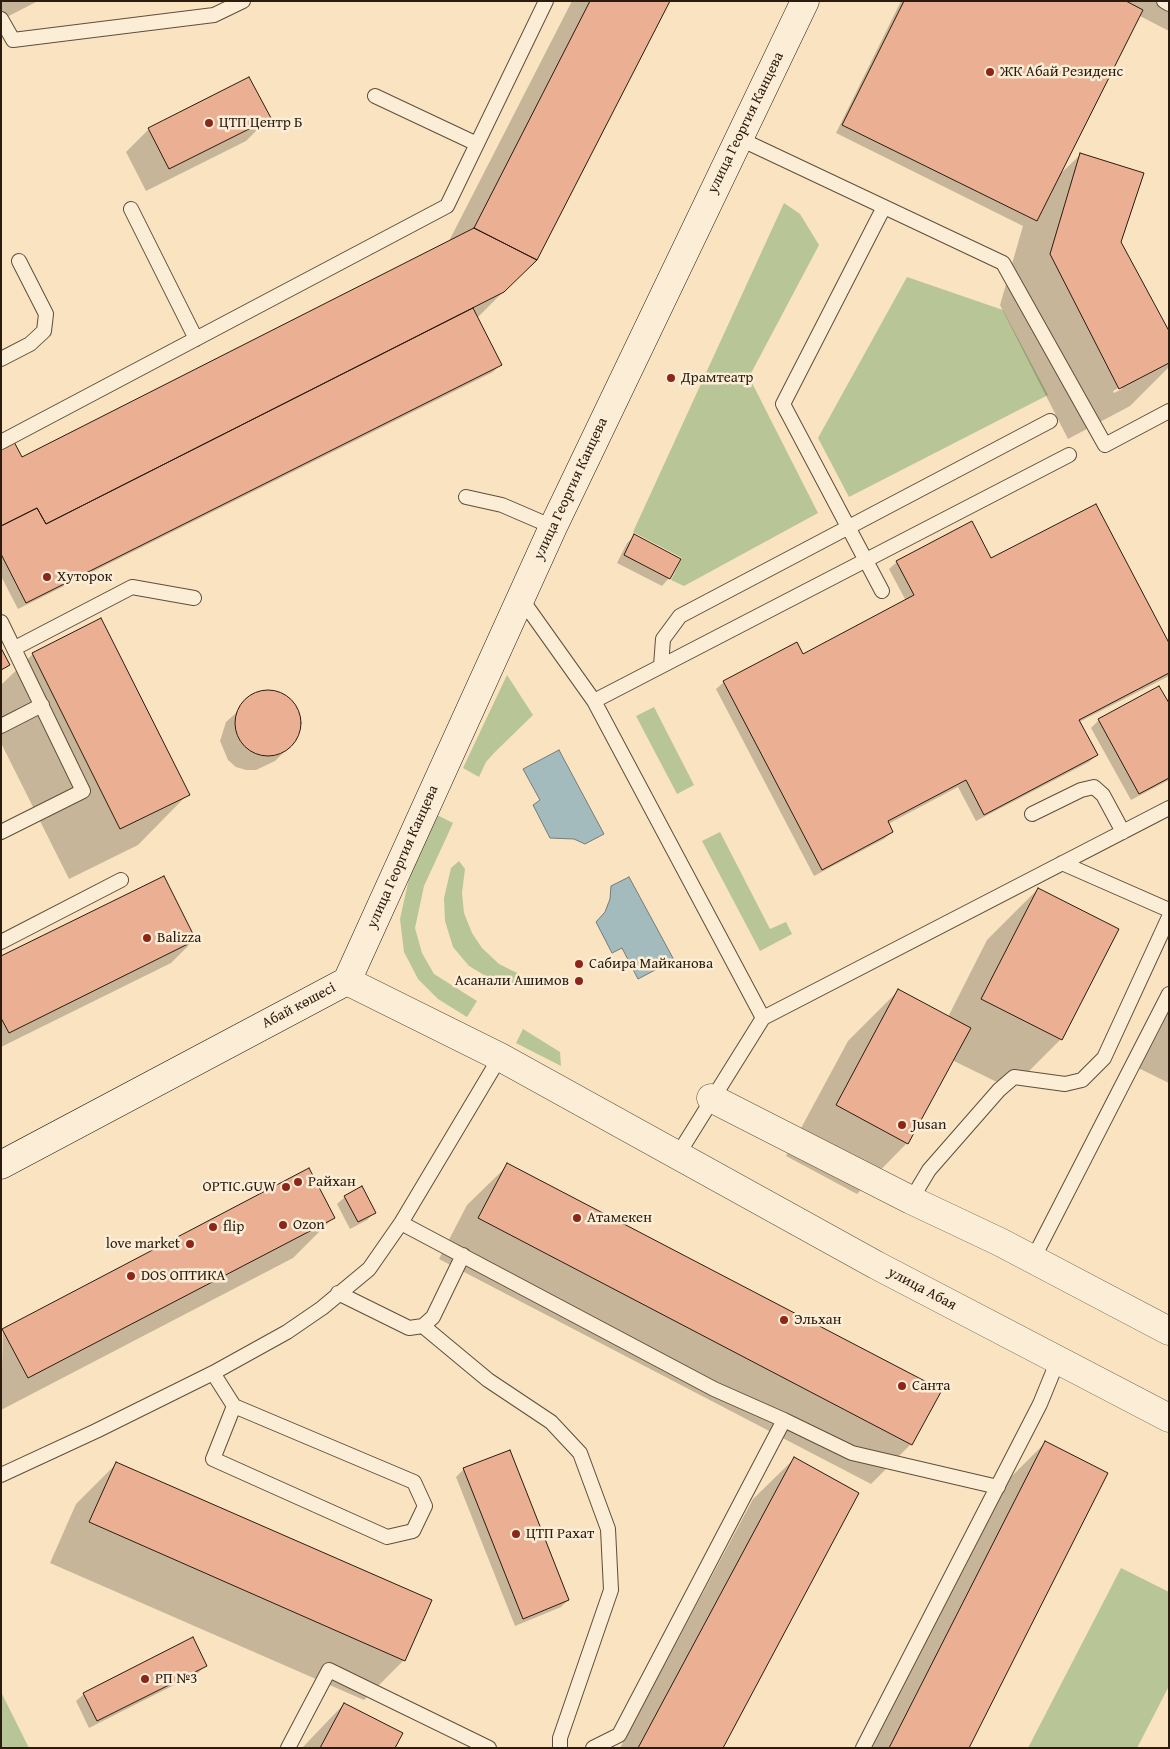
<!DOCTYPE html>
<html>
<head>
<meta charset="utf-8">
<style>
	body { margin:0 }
	#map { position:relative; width:1170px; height:1749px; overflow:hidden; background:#f9e3c0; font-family:"Gentium Book Plus",serif }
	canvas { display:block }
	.frame { position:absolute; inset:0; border:2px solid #2c1c0f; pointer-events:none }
</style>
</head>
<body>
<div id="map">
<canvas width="1170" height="1749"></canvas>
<div class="frame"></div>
</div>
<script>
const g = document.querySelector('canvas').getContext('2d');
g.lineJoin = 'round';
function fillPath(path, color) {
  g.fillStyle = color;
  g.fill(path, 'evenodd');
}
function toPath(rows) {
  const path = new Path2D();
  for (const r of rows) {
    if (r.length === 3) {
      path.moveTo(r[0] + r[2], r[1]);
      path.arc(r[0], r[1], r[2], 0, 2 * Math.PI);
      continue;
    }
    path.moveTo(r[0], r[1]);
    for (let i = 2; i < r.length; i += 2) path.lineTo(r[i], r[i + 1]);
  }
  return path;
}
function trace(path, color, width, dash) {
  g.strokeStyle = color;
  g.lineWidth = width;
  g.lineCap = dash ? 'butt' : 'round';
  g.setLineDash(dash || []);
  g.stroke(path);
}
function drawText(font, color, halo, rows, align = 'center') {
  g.font = font + ' "Gentium Book Plus",serif';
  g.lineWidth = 5;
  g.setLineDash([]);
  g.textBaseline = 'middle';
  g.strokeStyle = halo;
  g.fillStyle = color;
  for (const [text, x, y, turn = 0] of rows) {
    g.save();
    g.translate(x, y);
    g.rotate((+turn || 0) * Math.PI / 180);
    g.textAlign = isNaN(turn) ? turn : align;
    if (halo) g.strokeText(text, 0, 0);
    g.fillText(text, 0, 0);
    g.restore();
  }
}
const green = toPath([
	[784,203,800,214,819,245,749,377,818,513,684,586,671,580,682,558,633,532],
	[907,277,1003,310,1048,395,849,497,818,438],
	[507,675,533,715,495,752,486,762,479,777,463,768],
	[654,707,694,785,677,794,636,716],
	[437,815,453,823,424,886,415,928,422,953,434,974,477,1001,467,1017,438,999,418,979,404,952,400,919,410,874],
	[720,832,770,929,786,922,792,934,760,951,702,841],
	[459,861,465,869,462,893,464,913,472,933,482,948,499,964,521,975,524,984,513,987,494,981,469,966,453,947,445,921,444,898,451,868],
	[523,1029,560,1052,561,1066,516,1043],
	[1121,1568,1169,1592,1169,1686,1137,1748,1028,1748],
	[1,1692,29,1748,1,1748]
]);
const water = toPath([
	[559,750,604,834,585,844,574,839,550,838,533,805,540,800,523,769,559,750],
	[629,877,674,960,638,979,622,948,612,953,596,922,605,912,610,899,611,886,629,877]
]);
const shadow = toPath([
	[1,1,38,1,1,20],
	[572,1,669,1,536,259,477,318,500,365,493,372,18,609,1,576,1,445,21,459,448,243],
	[901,1,1169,1,1169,31,1138,15,1058,176,1080,155,1119,242,1169,333,1169,367,1130,406,1068,439,1000,305,1023,226,836,133],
	[1122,386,1122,389,1114,393,1113,391],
	[269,118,246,141,146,191,126,152,149,129],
	[635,536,669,578,662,586,617,563,627,543],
	[990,560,1169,646,1169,676,1079,722,1097,755,1089,762,976,821,958,787,888,824,892,832,884,839,814,876,716,689,724,682,802,655,906,601,889,569,897,562],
	[33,654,188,794,138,845,69,879,1,743,1,685],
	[268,692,278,693,295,706,300,726,291,745,275,761,256,770,246,770,236,767,228,760,220,741,226,722,258,693],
	[1169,706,1169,780,1131,800,1091,728,1099,720],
	[1038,889,1061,1039,1011,1089,952,1060,907,1143,857,1194,786,1156,848,1041,898,991,948,1017,987,940],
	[194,940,171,963,1,1047,1,957],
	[1169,995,1169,1083,1128,1063],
	[508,1165,911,1444,871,1484,439,1259,467,1205],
	[345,1197,375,1212,367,1220,350,1229,337,1204],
	[333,1218,293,1258,1,1410,3,1330],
	[1045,1443,967,1748,870,1748,1005,1483],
	[794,1459,721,1748,620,1748,753,1499],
	[116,1464,404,1660,364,1700,50,1563,76,1504],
	[464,1469,568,1600,561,1607,515,1626,456,1477],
	[206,1665,198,1673,89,1728,76,1701,84,1694],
	[344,1704,394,1748,302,1748]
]);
const building = toPath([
	[590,1,670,1,537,260,474,228,590,1],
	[904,1,1126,1,1143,10,1037,221,842,125,904,1],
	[249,77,271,118,169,169,148,128,249,77],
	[1080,153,1144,173,1121,242,1169,331,1169,363,1119,389,1050,254,1080,153],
	[474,228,537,260,504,292,46,524,37,508,1,526,1,443,12,438,22,457,474,228],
	[473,308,502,365,26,603,1,554,1,526,37,508,46,524,473,308],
	[1096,504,1169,643,1169,673,1079,720,1098,755,984,815,966,780,888,821,893,832,822,870,723,681,797,642,803,654,914,595,896,561,972,521,991,558,1096,504],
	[634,534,681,559,670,579,624,555,634,534],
	[101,618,190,795,120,829,32,653,101,618],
	[1,648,10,665,1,670,1,648],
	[1159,686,1169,703,1169,778,1139,794,1098,719,1159,686],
	[268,723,33],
	[164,876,196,940,9,1033,1,1018,1,956,164,876],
	[1038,888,1119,929,1062,1040,981,999,1038,888],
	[898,989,971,1028,908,1144,836,1105,898,989],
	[507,1163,942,1390,912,1445,478,1218,507,1163],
	[309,1168,335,1218,28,1378,2,1329,309,1168],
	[362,1186,376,1213,358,1222,344,1196,362,1186],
	[1045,1441,1108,1473,969,1748,889,1748,1045,1441],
	[510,1450,569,1600,523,1619,463,1468,510,1450],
	[794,1457,859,1493,723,1748,638,1748,794,1457],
	[116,1462,432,1600,405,1661,89,1522,116,1462],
	[193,1637,207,1666,97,1721,83,1693,193,1637],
	[344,1703,403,1733,395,1748,320,1748,344,1703]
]);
const lane = toPath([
	[1164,1,1169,4],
	[1,19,13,40,214,15,243,1],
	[375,96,477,144],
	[738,138,1003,263,1105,445,1169,411],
	[131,209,196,339],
	[1,359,30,344,44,331,46,314,19,261],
	[1,442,447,206,546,1],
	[466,497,502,505,553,527],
	[882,591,783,404,884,207],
	[520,597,594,701,763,1018],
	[1,622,83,791,1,832],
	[15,648,132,587,194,598],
	[661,666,663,639,680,616,1050,421],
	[594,701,1069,455],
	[1,726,42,705],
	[1032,814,1081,790,1094,787,1103,795,1123,832],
	[1062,863,1169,910],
	[1,942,121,880],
	[677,1156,763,1018,1169,808],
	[911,1200,929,1170,999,1090,1014,1077,1065,1084,1082,1080,1104,1058,1169,917],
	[401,1223,714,1389,784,1420,852,1453,998,1487],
	[1033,1259,1169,994],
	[338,1293,409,1328,423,1326,433,1317,463,1255],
	[423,1326,488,1380,551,1422,580,1453,608,1529,611,1590,560,1738,560,1748],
	[213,1373,234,1406,414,1482,425,1506,413,1531,387,1537,213,1459,234,1406],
	[1,1475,96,1431,213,1373,287,1332,322,1308,369,1269,401,1223,500,1057],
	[288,1748,329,1670,489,1748],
	[593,1748,619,1735,784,1420],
	[863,1748,1040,1404,1058,1360]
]);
const street = toPath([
	[347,981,500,1057,876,1265,1169,1418],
	[711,1098,911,1200,1000,1242,1169,1331]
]);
const secondary = toPath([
	[1,1165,347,981,553,527,805,1]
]);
const markers = [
	[990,72,5,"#8f2418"],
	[209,123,5,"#8f2418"],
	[671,378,5,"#8f2418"],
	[47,577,5,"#8f2418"],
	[147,938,5,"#8f2418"],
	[579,964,5,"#8f2418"],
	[579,981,5,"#8f2418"],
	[902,1125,5,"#8f2418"],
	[298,1182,5,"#8f2418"],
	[286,1187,5,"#8f2418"],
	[577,1218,5,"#8f2418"],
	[283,1225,5,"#8f2418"],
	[213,1227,5,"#8f2418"],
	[190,1244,5,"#8f2418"],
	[131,1276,5,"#8f2418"],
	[784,1320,5,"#8f2418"],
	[902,1386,5,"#8f2418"],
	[516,1534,5,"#8f2418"],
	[145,1679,5,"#8f2418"]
];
const poiNames = [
	["ЖК Абай Резиденс",1000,72],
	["ЦТП Центр Б",219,123],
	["Драмтеатр",681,378],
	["Хуторок",57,577],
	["Balizza",157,938],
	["Сабира Майканова",589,964],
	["Асанали Ашимов",569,981,"right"],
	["Jusan",912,1125],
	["Райхан",308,1182],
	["OPTIC.GUW",276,1187,"right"],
	["Атамекен",587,1218],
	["Ozon",293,1225],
	["flip",223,1227],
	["love market",180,1244,"right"],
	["DOS ОПТИКА",141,1276],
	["Эльхан",794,1320],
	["Санта",912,1386],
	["ЦТП Рахат",526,1534],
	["РП №3",155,1679]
];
const streetNames = [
	["улица Георгия Канцева",746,123,-64],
	["улица Георгия Канцева",571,489,-65],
	["улица Георгия Канцева",403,857,-66],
	["Абай көшесі",299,1006,-28],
	["улица Абая",922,1289,28]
];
fillPath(green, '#b8c597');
fillPath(water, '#a4bbbe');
trace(water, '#747b78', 1);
fillPath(shadow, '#0003');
fillPath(building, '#ebaf93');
trace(building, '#2c1c0f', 1);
trace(lane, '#5f4e3b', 16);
trace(street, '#5f4e3b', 29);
trace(secondary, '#2c1c0f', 29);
trace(lane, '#fbedd6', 14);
trace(street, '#fbedd6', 28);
trace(secondary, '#fbedd6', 28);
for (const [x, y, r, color] of markers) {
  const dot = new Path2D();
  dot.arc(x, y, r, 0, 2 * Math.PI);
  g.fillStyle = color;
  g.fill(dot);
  trace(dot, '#fbedd6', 2);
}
drawText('15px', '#2c1c0f', '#fbedd6', poiNames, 'left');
drawText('15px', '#2c1c0f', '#fbedd6', streetNames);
</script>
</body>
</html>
